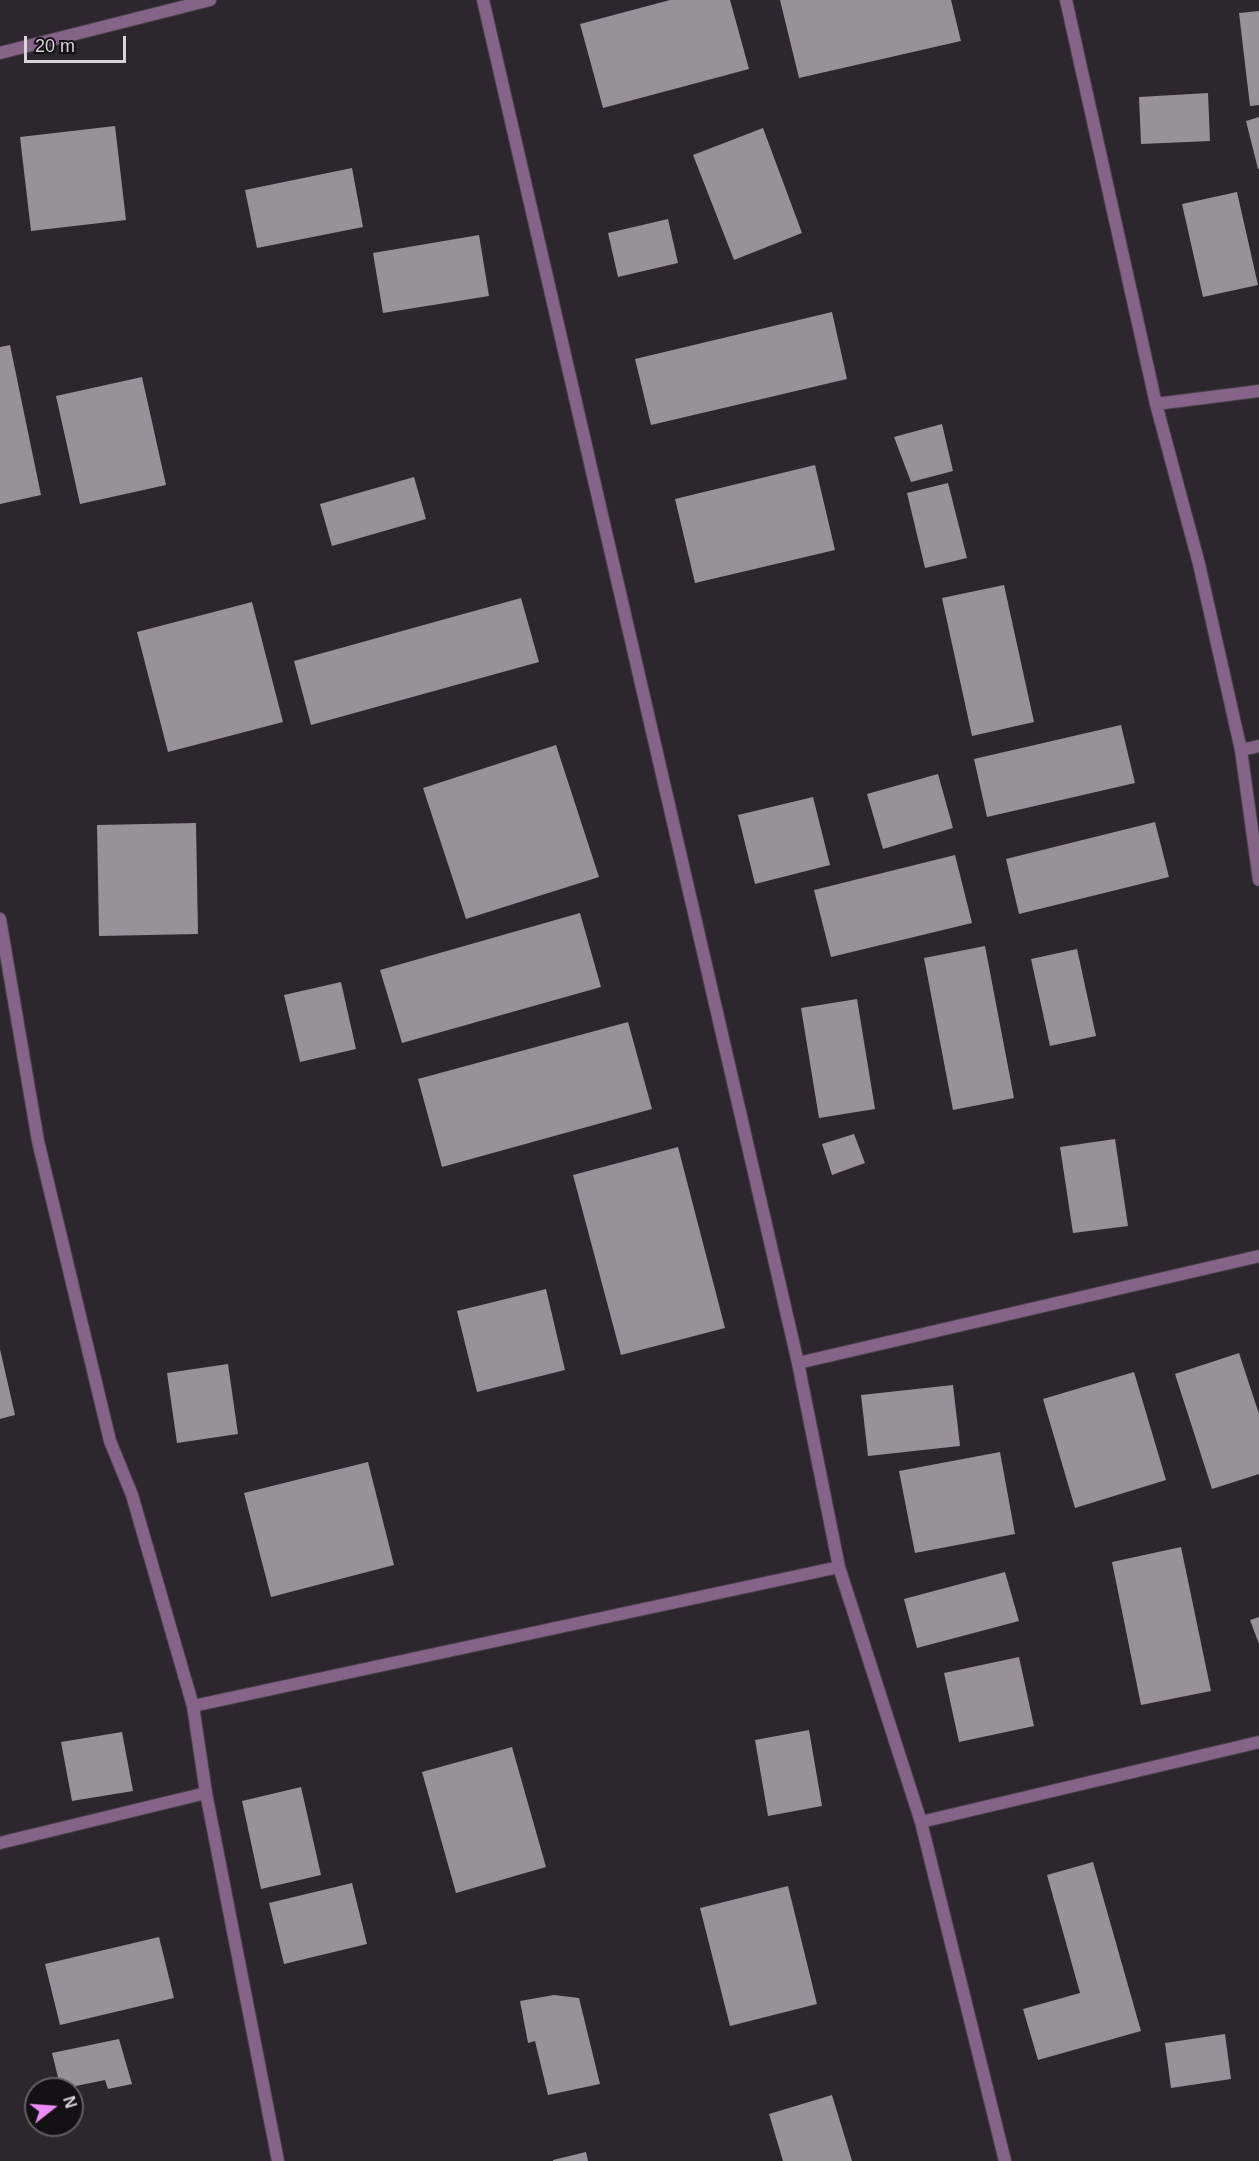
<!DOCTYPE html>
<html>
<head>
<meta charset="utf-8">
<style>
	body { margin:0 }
	#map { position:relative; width:1259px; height:2161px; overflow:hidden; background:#2c272d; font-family:Helvetica,sans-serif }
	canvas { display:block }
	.north { position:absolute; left:24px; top:2077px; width:60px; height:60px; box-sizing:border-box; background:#131113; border:2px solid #625f62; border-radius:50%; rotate:73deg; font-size:16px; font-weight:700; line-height:24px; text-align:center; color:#d8d5d9 }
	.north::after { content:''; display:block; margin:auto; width:21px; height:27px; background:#ee8bf8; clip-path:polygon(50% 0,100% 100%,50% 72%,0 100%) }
	.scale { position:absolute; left:24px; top:36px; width:102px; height:27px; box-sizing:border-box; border:3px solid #d8d5d9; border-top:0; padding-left:8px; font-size:18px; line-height:21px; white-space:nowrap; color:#d8d5d9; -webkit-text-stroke:4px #131113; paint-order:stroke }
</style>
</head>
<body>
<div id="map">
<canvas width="1259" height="2161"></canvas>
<div class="north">N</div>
<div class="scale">20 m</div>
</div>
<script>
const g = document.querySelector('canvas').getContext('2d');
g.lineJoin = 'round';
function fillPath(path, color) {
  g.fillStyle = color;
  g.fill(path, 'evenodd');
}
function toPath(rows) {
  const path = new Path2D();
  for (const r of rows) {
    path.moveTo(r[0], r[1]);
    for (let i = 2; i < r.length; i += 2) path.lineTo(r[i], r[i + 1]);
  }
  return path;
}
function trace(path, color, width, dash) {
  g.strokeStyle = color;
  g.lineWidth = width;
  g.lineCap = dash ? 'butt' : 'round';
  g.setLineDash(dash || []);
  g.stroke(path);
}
const building = toPath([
	[670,0,730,0,749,69,603,108,580,24],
	[780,0,951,0,961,41,799,78],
	[1259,11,1259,105,1250,106,1239,13],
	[1208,93,1210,141,1141,144,1139,97],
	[1259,117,1259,169,1258,169,1246,121],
	[115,126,126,220,31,231,20,137],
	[763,128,802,233,734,260,693,155],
	[352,168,363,227,257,248,245,190],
	[1237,192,1258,285,1203,297,1182,204],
	[668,219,678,263,618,277,608,233],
	[479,235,489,296,383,313,373,253],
	[832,312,847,379,651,425,635,359],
	[10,345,41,495,0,504,0,347],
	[142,377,166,485,80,504,56,396],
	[942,424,953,471,911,482,894,437],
	[815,465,835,550,695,583,675,499],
	[414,477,426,519,332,546,320,504],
	[948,483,967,558,925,568,907,493],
	[1004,585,1034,722,972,736,942,598],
	[521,598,539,662,311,725,294,661],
	[252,602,283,722,168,752,137,632],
	[1121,725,1135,783,987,817,974,759],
	[556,745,599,877,466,919,423,788],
	[938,774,953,828,883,849,867,794],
	[813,797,830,865,755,884,738,815],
	[1155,822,1169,877,1019,914,1006,859],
	[196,823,198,934,99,936,97,825],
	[955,855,972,923,831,957,814,890],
	[580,913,601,987,402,1043,380,970],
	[985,946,1014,1098,953,1110,924,958],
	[1077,949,1096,1036,1050,1046,1031,959],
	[341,982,356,1049,300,1062,284,995],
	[857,999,875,1109,819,1118,801,1008],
	[628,1022,652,1109,442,1167,418,1079],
	[854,1134,865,1163,832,1175,822,1144],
	[1115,1139,1128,1226,1073,1233,1060,1147],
	[678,1147,725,1328,621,1355,573,1175],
	[546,1289,565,1370,477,1392,457,1311],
	[0,1349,15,1415,0,1419],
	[1239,1353,1259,1414,1259,1474,1212,1489,1175,1374],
	[228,1364,238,1434,177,1443,167,1373],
	[1134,1372,1166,1480,1075,1508,1043,1399],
	[953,1385,960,1446,868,1456,861,1395],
	[1000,1452,1015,1534,915,1553,899,1471],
	[368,1462,394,1565,271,1597,244,1493],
	[1181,1547,1211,1691,1141,1705,1112,1562],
	[1005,1572,1019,1621,917,1648,904,1599],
	[1259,1617,1259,1644,1250,1620],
	[1019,1657,1034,1726,959,1742,944,1673],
	[809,1730,822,1806,768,1816,755,1740],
	[122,1732,133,1791,72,1801,61,1742],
	[512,1747,546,1867,456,1893,422,1772],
	[301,1787,321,1875,261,1889,242,1801],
	[1093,1862,1141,2031,1038,2060,1023,2009,1080,1993,1047,1875],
	[352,1883,367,1944,284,1964,269,1903],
	[788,1886,817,2004,730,2026,700,1908],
	[159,1937,174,1998,60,2025,45,1964],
	[554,1995,579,1998,600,2084,548,2095,535,2041,528,2043,520,2001],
	[1225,2034,1231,2079,1171,2088,1165,2043],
	[119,2039,132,2084,108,2089,105,2080,61,2089,52,2053],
	[832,2095,852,2161,783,2161,769,2114],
	[586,2152,588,2161,553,2161,553,2160]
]);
const service = toPath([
	[0,1843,206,1793]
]);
const minor = toPath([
	[483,0,798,1363,839,1567,921,1822,1005,2161],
	[1066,0,1156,404,1199,564,1241,750,1259,880],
	[0,53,210,0],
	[1156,404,1259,391],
	[1241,750,1259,746],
	[0,919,38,1141,110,1441,132,1495,193,1706,206,1793,278,2161],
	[798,1363,1259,1256],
	[193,1706,839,1567],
	[921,1822,1259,1742]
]);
fillPath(building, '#979198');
trace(service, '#484349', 14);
trace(minor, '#484349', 14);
trace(service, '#866389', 12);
trace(minor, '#866389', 12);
</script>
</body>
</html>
